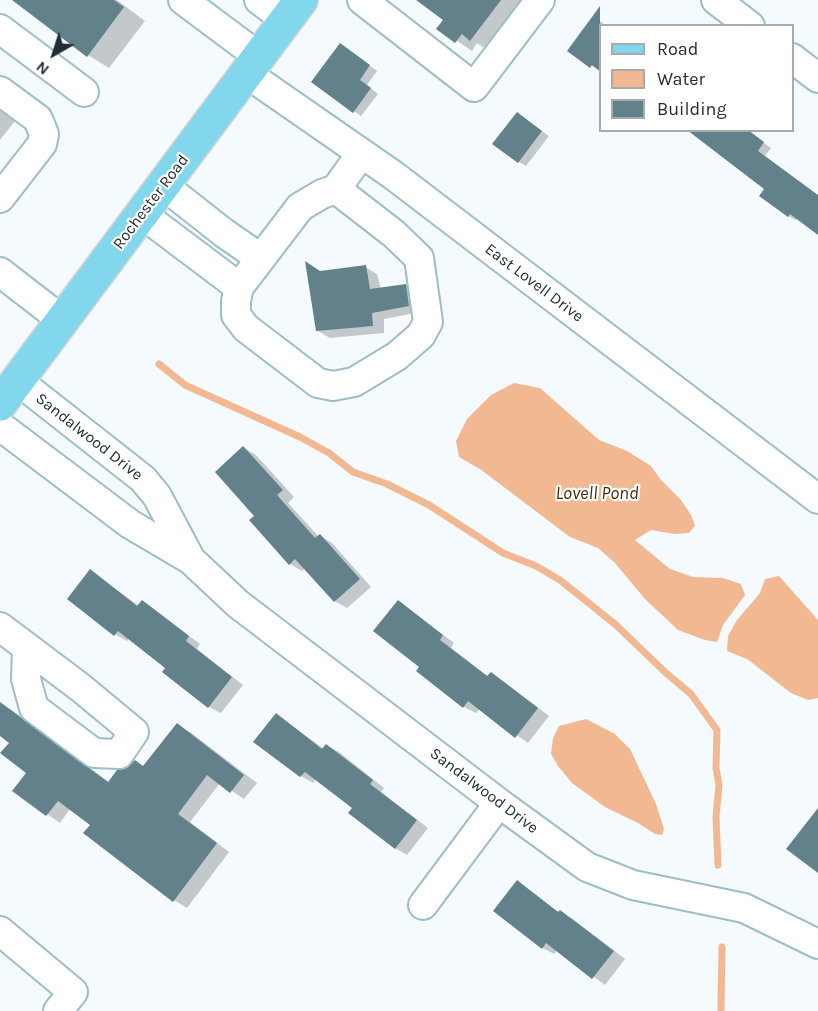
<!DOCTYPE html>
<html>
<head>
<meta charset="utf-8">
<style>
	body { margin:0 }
	#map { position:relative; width:818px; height:1011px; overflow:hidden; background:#f4fafd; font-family:Karla,sans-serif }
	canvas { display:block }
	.legend { position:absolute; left:599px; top:24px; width:195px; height:108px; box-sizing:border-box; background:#fff; border:2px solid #a6abad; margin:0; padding:8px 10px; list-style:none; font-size:18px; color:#202d32 }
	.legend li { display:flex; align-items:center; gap:12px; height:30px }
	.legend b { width:30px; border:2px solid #a6abad }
	.north { position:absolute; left:24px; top:24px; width:60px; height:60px; -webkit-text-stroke:4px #fff; paint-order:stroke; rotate:219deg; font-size:16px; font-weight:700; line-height:24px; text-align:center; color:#202d32 }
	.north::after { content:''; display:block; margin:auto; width:21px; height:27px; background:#202d32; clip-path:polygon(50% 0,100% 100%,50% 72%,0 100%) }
</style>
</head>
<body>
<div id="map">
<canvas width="818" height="1011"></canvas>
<ul class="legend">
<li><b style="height:8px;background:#82d7ec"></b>Road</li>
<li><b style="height:16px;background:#f2b892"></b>Water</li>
<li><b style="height:16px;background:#62818b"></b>Building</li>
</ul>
<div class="north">N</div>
</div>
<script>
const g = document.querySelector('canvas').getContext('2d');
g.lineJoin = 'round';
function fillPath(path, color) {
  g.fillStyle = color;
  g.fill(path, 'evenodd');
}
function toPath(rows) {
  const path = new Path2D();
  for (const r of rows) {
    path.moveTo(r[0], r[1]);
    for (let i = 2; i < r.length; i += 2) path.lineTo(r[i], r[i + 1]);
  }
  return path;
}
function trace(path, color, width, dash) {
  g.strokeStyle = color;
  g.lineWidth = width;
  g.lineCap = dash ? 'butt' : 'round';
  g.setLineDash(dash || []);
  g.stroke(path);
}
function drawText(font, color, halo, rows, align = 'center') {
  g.font = font + ' Karla,sans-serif';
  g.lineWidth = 4.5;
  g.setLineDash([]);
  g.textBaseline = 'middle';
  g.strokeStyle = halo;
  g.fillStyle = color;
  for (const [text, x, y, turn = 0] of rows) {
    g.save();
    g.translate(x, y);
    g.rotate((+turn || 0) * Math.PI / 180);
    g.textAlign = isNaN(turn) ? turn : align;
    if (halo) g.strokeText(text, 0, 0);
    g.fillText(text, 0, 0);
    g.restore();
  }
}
const water = toPath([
	[514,383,540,388,599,440,627,451,651,466,661,480,681,500,691,515,695,526,689,533,675,534,651,530,635,540,670,569,693,577,723,578,741,584,745,595,723,625,717,642,705,640,678,630,645,599,615,563,598,548,570,537,480,469,459,457,456,441,467,419,491,395],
	[779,576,818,620,818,698,808,700,791,693,747,659,727,651,728,636,737,620,760,593,765,579],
	[586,719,615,734,630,749,656,804,664,829,662,835,655,834,638,823,605,807,572,783,558,766,551,754,553,738,559,726]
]);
const shadow = toPath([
	[15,0,117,0,145,21,109,68,88,55],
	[430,0,523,0,486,49,477,43,472,51,438,28,445,19],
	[594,17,607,26,600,26,600,70,599,71,569,50],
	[348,49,377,71,367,85,378,94,361,116,354,111],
	[0,106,6,115,15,121,0,140],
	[517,113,549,136,526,166,519,162],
	[746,130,771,148,765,156,818,196,818,233,798,218,796,220,788,216,766,189],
	[365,267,377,274,381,289,406,285,418,292,420,312,384,319,384,333,330,338,318,331,321,273],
	[244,448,256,455,294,497,288,503,319,537,320,536,332,543,371,587,347,608,335,601,305,568,302,571,290,564,256,516],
	[91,571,139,606,142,602,154,609,200,644,197,649,243,685,221,713,209,707,167,668,129,638,127,641,115,634],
	[398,602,454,643,451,648,489,677,491,674,503,681,549,716,528,743,480,709,476,713,464,707,418,671,421,666],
	[0,704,13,711,110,783,144,767,177,725,190,732,257,783,244,799,220,783,190,822,229,852,187,908,174,900,92,825,70,809,60,823,14,791,28,773,11,742,0,734],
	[276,714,324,749,327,746,339,752,384,788,381,792,428,828,407,855,395,848,354,807,316,779,313,783,301,776],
	[517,882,560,913,573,919,625,959,605,985,557,950,554,954,543,948]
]);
const stream = toPath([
	[159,364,185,385,300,437,329,453,353,472,387,484,429,505,503,553,536,566,560,580,616,625,666,673,691,694,717,730,716,768,719,785,716,817,718,865],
	[721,1011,722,947]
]);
const building = toPath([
	[12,0,114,0,124,7,87,57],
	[416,0,501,0,470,41,462,34,455,43,436,29,443,20],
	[600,6,600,71,592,65,590,68,567,51],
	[340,43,370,65,360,80,371,88,353,113,311,82],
	[517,112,542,131,518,163,492,144],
	[687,130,748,130,764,142,758,151,818,195,818,235,790,214,788,217,759,196,764,189],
	[305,261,320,271,366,265,370,289,406,284,409,306,372,313,373,326,316,331],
	[243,446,283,490,277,495,315,538,320,534,360,579,334,602,295,559,289,565,249,520,254,516,215,472],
	[90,569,137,606,142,600,189,636,186,641,232,677,208,708,162,672,165,668,118,631,114,636,67,599],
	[398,600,443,635,440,640,487,676,491,672,538,708,515,738,468,701,463,708,416,671,419,667,373,631],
	[0,702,108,782,117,770,127,768,135,760,143,766,177,723,244,775,230,793,207,775,178,814,217,843,173,902,83,833,90,825,58,801,46,816,12,791,26,773,0,753,9,743,0,736],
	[276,713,322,749,326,744,373,780,370,784,417,820,395,849,348,813,352,808,305,772,300,777,253,742],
	[818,808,818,873,786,849],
	[517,880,558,912,560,910,614,951,592,979,546,943,542,949,493,911]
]);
const minor = toPath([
	[183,0,258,56],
	[259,0,286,20],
	[362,0,474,87,540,0],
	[716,0,750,26],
	[0,29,84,92],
	[792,58,818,78],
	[246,73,393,175,818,499],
	[0,91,38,119,44,134,42,144,0,198],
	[163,185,224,233,260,258],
	[336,189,322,194,300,207,239,287,236,301,236,315,246,328,318,383,333,386,354,382,397,356,421,335,428,322,419,258,394,234,336,189,361,154],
	[142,214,239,287],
	[0,272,62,320],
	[0,426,130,524,191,560,157,496,143,479,17,380],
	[191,560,238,604,499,803,587,867,633,885,744,908,818,944],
	[0,627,81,688,134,732,119,754,94,753,34,708,26,679,27,648],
	[423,905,499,803],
	[0,931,73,992,58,1011]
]);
const major = toPath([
	[0,404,301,0]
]);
const streetNames = [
	["Rochester Road",151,202,-53],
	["East Lovell Drive",534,283,37],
	["Sandalwood Drive",89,437,38],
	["Sandalwood Drive",484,791,37]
];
const waterNames = [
	["Lovell Pond",597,494]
];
fillPath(water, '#f2b892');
fillPath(shadow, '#0003');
trace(stream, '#f2b892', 7);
fillPath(building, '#62818b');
trace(minor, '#9dbdc8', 32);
trace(major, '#d2d5d6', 36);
trace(minor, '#fff', 28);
trace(major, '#82d7ec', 33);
drawText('16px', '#202d32', '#fff', streetNames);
drawText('italic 18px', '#4a2507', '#fff', waterNames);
</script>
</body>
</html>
